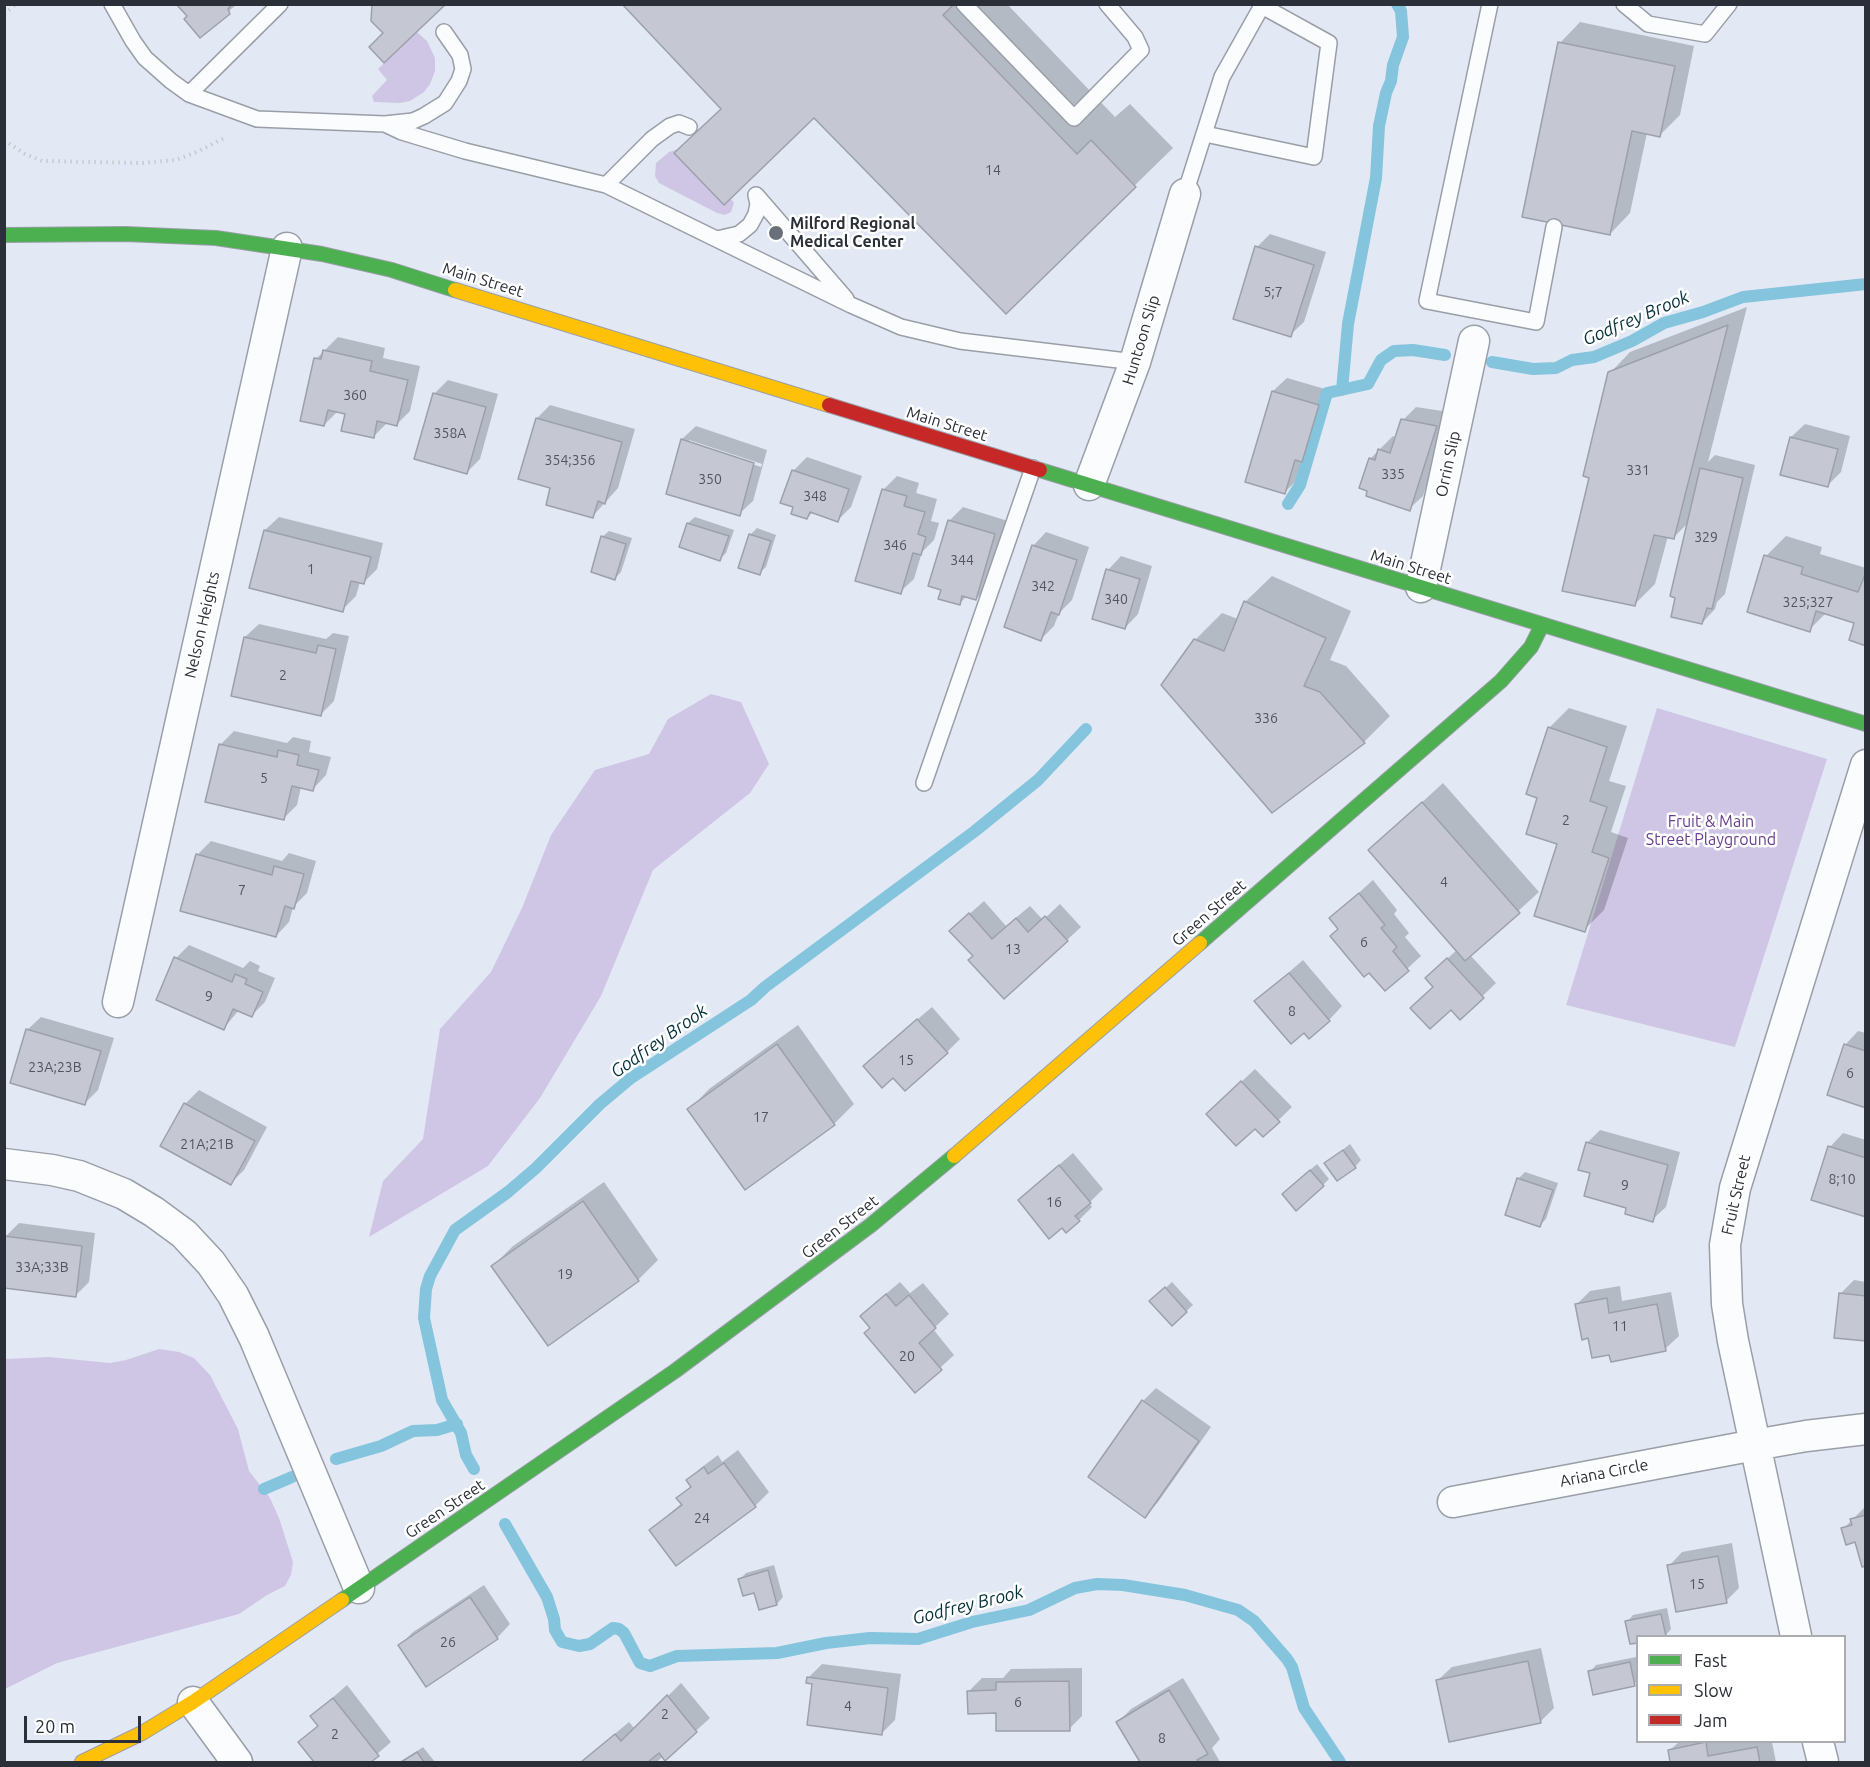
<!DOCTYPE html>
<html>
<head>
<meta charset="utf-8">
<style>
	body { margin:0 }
	#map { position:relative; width:1870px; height:1767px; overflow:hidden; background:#e2e9f5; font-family:Ubuntu,sans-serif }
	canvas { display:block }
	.frame { position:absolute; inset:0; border:6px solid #2a2f38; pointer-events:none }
	.legend { position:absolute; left:1636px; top:1635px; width:210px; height:108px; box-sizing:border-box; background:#fff; border:2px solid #aaacaf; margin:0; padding:8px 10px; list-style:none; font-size:18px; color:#2a2f38 }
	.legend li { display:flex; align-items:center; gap:12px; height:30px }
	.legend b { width:30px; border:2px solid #aaacaf }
	.scale { position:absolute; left:24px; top:1716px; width:117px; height:27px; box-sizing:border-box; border:3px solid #2a2f38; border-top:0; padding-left:8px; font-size:18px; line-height:21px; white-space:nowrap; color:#2a2f38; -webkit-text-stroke:4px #fff; paint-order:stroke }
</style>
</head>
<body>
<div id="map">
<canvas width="1870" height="1767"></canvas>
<div class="frame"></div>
<ul class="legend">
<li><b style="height:8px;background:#4caf50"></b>Fast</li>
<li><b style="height:8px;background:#ffc107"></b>Slow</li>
<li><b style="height:8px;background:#c62828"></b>Jam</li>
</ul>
<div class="scale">20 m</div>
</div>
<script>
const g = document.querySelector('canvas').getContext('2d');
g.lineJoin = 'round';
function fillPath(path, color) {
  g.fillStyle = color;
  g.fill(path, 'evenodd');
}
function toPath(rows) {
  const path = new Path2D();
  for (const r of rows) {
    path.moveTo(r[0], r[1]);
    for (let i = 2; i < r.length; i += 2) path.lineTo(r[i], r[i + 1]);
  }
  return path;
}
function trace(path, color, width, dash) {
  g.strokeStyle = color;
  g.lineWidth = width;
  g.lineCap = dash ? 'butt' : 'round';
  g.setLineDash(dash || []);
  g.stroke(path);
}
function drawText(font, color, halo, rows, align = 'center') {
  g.font = font + ' Ubuntu,sans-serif';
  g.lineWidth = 5;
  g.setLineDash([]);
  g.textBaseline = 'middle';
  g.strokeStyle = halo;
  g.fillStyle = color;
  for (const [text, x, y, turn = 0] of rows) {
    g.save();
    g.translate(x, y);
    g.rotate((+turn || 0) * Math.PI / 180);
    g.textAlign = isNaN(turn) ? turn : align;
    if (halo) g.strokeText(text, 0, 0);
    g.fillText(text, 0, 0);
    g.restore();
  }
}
const green = toPath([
	[417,32,427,41,435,58,435,71,430,84,424,92,410,101,400,103,374,102,372,96,387,80,378,69],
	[679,149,725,204,731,199,734,203,731,212,725,215,717,213,659,183,655,176,656,163,669,152],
	[711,694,741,702,769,764,750,793,653,870,601,996,540,1098,488,1166,369,1237,383,1181,423,1139,440,1029,491,972,522,908,551,835,595,770,649,754,668,719],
	[1657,708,1827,759,1735,1047,1566,1005],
	[159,1349,179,1352,194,1358,210,1375,238,1429,249,1471,270,1498,279,1518,293,1562,291,1575,285,1586,267,1595,239,1614,57,1663,5,1689,5,1359,49,1357,110,1363,126,1360]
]);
const shadow = toPath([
	[178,4,237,4,200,36,189,16],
	[624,4,1007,4,1115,117,1130,104,1173,148,1006,311,814,115,722,108],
	[1580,22,1694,46,1680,115,1659,136,1647,133,1630,213,1610,234,1560,43],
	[1270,234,1326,252,1304,322,1290,335,1257,247],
	[1747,307,1708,462,1715,455,1755,465,1725,594,1717,602,1715,609,1702,623,1689,522,1673,538,1668,536,1655,584,1635,604,1590,476,1610,373,1630,352],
	[338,337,385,348,383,358,420,366,410,411,397,424,387,423,373,437,347,413,338,411,324,425,316,359],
	[1287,378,1332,391,1316,447,1304,458,1298,479,1285,492,1273,391],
	[448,380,498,394,480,459,467,472,434,394],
	[550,405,635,429,618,488,592,517,552,487,537,418],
	[1416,407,1449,412,1423,496,1409,509,1370,459,1393,436,1397,438,1403,420],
	[1805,424,1850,436,1841,472,1827,486,1791,437],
	[696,426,767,450,753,501,739,514,682,439],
	[689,440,762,464,761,467,689,443],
	[807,457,862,476,851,507,838,520,813,512,807,518,795,506,793,471],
	[897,476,919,483,916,493,937,499,931,521,939,523,934,540,922,552,914,579,900,592,883,490],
	[963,507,1008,521,989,585,976,599,967,596,960,603,943,589,949,521],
	[279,517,383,543,377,569,363,583,360,582,356,596,342,610,265,530],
	[695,517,734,530,726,553,720,559,681,546,688,523],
	[757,528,776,535,766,567,759,573,750,535],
	[609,531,632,538,621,572,615,578,602,537],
	[1046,532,1089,547,1072,600,1059,613,1054,626,1041,639,1033,546],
	[1786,536,1822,547,1820,554,1866,568,1866,644,1856,622,1826,613,1809,630,1766,556],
	[1121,556,1152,566,1138,614,1125,628,1108,570],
	[1272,576,1351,611,1330,660,1346,666,1390,716,1364,742,1195,640,1222,613,1238,619,1245,602],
	[259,624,326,639,333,633,349,636,334,701,321,714,233,695,245,637],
	[1569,708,1627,726,1609,781,1626,786,1611,832,1628,838,1604,910,1584,930,1559,843,1539,797,1549,728],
	[234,731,287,743,293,737,311,741,309,752,331,757,326,775,313,789,301,787,297,805,284,818,220,745],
	[1443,783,1539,892,1470,955,1496,983,1460,1018,1435,987,1440,965,1457,950,1370,850],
	[211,841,282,861,289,853,316,861,307,893,293,907,289,922,276,936,197,855],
	[1373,880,1397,910,1394,914,1409,933,1405,937,1421,956,1385,989,1331,918],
	[984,901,1006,926,1030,906,1043,920,1060,904,1081,927,1067,940,974,956,965,918],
	[189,945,243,968,250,961,260,966,258,971,275,978,265,1002,252,1015,239,1010,224,1028,176,958],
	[1303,960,1342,1006,1329,1020,1304,1031,1256,1001],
	[932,1007,960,1039,947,1052,893,1076,878,1053],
	[41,1017,114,1038,98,1090,85,1103,27,1030],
	[798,1025,854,1104,834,1124,689,1110,709,1089],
	[1858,1031,1866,1033,1866,1106,1845,1045],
	[1255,1069,1292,1107,1263,1135,1221,1101],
	[199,1090,267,1127,244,1170,231,1183,162,1145,185,1104],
	[1600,1130,1680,1152,1666,1207,1652,1220,1628,1207,1592,1172,1587,1143],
	[1843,1133,1866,1140,1866,1216,1830,1147],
	[1350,1144,1361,1160,1355,1167,1326,1163],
	[1073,1153,1103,1189,1089,1203,1092,1207,1079,1220,1033,1187],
	[1317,1164,1329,1179,1323,1185,1290,1187],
	[1525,1172,1558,1183,1546,1219,1540,1225,1507,1214,1519,1178],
	[604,1182,658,1260,638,1280,493,1266,513,1246],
	[19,1223,95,1233,89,1282,75,1296,5,1237],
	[1854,1280,1866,1282,1866,1340,1840,1294],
	[900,1282,910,1293,923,1283,949,1314,933,1329,954,1355,915,1391,872,1328,875,1303],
	[1172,1282,1193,1305,1172,1324,1158,1295],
	[1620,1286,1622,1301,1671,1292,1679,1336,1665,1349,1611,1353,1590,1337,1577,1304,1590,1291],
	[1156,1388,1211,1427,1158,1502,1145,1516,1143,1401],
	[738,1450,769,1492,755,1506,676,1564,650,1530,682,1503,678,1498,692,1485,688,1480,702,1467,718,1455,722,1462],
	[1866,1506,1866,1565,1856,1540,1843,1529],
	[1732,1543,1739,1588,1726,1601,1669,1566,1682,1552],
	[774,1565,783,1597,777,1604,760,1608,755,1591,740,1579,746,1573],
	[484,1585,510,1624,497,1638,400,1645,413,1632],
	[1667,1608,1671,1629,1665,1636,1638,1636,1627,1622,1633,1615],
	[1541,1648,1554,1708,1540,1722,1438,1680,1452,1667],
	[1636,1657,1638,1681,1634,1684,1590,1672,1596,1665],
	[822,1664,901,1674,895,1720,882,1733,814,1683,809,1677],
	[1082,1668,1082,1716,1069,1729,997,1712,969,1691,982,1678,1003,1678,1011,1669],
	[1183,1678,1220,1739,1212,1748,1220,1762,1142,1762,1118,1722,1131,1709],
	[681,1683,710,1718,665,1759,663,1756,657,1762,581,1762,629,1722,635,1729],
	[347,1685,391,1742,368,1762,316,1762,300,1742,319,1725,312,1716],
	[1679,1742,1772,1742,1776,1762,1672,1762,1670,1750],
	[423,1747,435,1762,401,1762]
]);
const stream = toPath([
	[1492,362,1533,369,1556,368,1572,360,1594,357,1632,341,1664,323,1703,312,1743,297,1866,284],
	[1342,390,1348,324,1376,178,1379,126,1386,93,1391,81,1393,65,1403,37,1401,11,1397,4],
	[1288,504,1300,485,1327,393,1368,384,1381,360,1394,351,1413,350,1445,355],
	[336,1459,381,1446,413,1431,437,1430,457,1424],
	[474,1469,466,1455,461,1433,442,1400,424,1318,426,1289,430,1276,455,1230,508,1192,536,1168,600,1104,631,1078,751,1000,765,987,975,831,1038,780,1086,729],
	[264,1489,292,1477],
	[505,1524,547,1597,554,1619,555,1630,562,1642,579,1646,590,1644,613,1628,619,1629,624,1633,640,1663,650,1666,677,1656,777,1653,826,1643,870,1638,918,1639,972,1622,1029,1610,1075,1588,1097,1584,1123,1585,1185,1595,1238,1610,1254,1621,1287,1659,1292,1667,1304,1708,1340,1762]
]);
const building = toPath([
	[176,4,232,4,228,9,230,14,200,38,184,19,187,16,176,4],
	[372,4,446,4,384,63,369,47,383,33,371,21,372,4],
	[622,4,954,4,943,15,1077,154,1091,140,1136,187,1006,314,814,118,724,205,674,153,721,109,622,4],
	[1558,42,1675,66,1660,137,1632,131,1610,235,1522,217,1558,42],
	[1255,246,1314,265,1291,337,1233,319,1255,246],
	[1728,325,1674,539,1654,535,1635,606,1562,591,1589,478,1583,476,1608,372,1728,325],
	[323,350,372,361,370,371,408,380,397,426,377,421,374,438,341,431,345,414,328,410,324,426,300,421,314,358,321,359,323,350],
	[1272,391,1319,405,1302,462,1295,460,1285,494,1245,482,1272,391],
	[433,393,486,407,467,474,414,459,433,393],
	[536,418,622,442,605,504,598,501,593,518,546,505,550,488,518,479,536,418],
	[1401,419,1437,426,1410,511,1366,496,1367,491,1359,488,1369,458,1375,460,1378,449,1390,453,1401,419],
	[1790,437,1838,449,1828,487,1780,475,1790,437],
	[681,439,754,463,740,516,666,494,681,439],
	[1700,468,1743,478,1712,609,1707,608,1702,624,1671,617,1675,598,1670,596,1700,468],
	[792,470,849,489,838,522,810,512,807,519,791,514,793,507,780,503,792,470],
	[882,489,907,496,904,506,925,512,918,534,926,537,921,555,913,553,901,594,855,581,882,489],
	[948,520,995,534,976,600,962,596,960,605,938,599,941,590,928,586,948,520],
	[687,523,729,536,720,561,679,547,687,523],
	[264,530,371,557,364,584,351,581,343,612,249,588,264,530],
	[749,534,771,541,760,575,738,568,749,534],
	[601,536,626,544,615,580,591,572,601,536],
	[1032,545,1077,560,1059,615,1051,612,1041,641,1004,627,1032,545],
	[1764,555,1803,567,1801,574,1858,592,1866,572,1866,646,1849,640,1854,623,1816,611,1810,632,1747,612,1764,555],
	[1106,569,1140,579,1125,629,1092,619,1106,569],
	[1244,601,1326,638,1304,686,1320,692,1365,743,1272,813,1161,685,1194,639,1224,651,1244,601],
	[244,637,316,653,318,645,336,649,321,716,231,696,244,637],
	[1548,727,1607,747,1590,801,1607,807,1592,852,1609,858,1585,932,1534,916,1557,844,1526,834,1537,798,1526,794,1548,727],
	[219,744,277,757,278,750,299,755,297,765,319,770,313,791,292,786,284,820,205,802,219,744],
	[1422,802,1520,913,1465,961,1368,850,1422,802],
	[196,854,272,875,274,866,304,874,294,909,285,906,276,937,180,911,196,854],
	[1359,893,1385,925,1381,928,1397,947,1393,951,1409,971,1385,991,1369,973,1364,977,1330,936,1338,929,1329,918,1359,893],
	[969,913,992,939,1016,918,1028,932,1045,916,1068,941,1004,999,968,960,973,956,949,931,969,913],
	[174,957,232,982,235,974,247,979,245,984,263,992,252,1017,233,1009,224,1030,156,1000,174,957],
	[1447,958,1484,998,1460,1020,1451,1010,1430,1029,1410,1008,1433,987,1425,978,1447,958],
	[1289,973,1330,1021,1309,1039,1304,1033,1291,1044,1254,1001,1289,973],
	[917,1019,948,1053,905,1091,893,1078,882,1088,863,1066,917,1019],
	[26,1029,101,1051,85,1105,10,1083,26,1029],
	[777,1044,835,1125,745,1190,687,1109,777,1044],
	[1844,1044,1866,1051,1866,1108,1827,1095,1844,1044],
	[1241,1081,1280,1122,1263,1137,1255,1129,1236,1146,1206,1114,1241,1081],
	[184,1103,255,1141,231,1185,160,1146,184,1103],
	[1586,1142,1668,1165,1653,1222,1625,1214,1626,1208,1584,1196,1590,1173,1578,1170,1586,1142],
	[1828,1146,1866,1158,1866,1217,1811,1200,1828,1146],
	[1343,1150,1356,1168,1337,1181,1324,1163,1343,1150],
	[1059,1165,1091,1203,1075,1216,1080,1221,1066,1233,1062,1228,1049,1239,1018,1200,1059,1165],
	[1310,1170,1324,1186,1296,1211,1282,1194,1310,1170],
	[1517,1178,1553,1190,1540,1227,1505,1215,1517,1178],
	[583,1201,639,1281,548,1346,491,1266,583,1201],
	[4,1236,82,1246,76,1297,4,1288,4,1236],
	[1165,1287,1187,1312,1172,1326,1149,1301,1165,1287],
	[1839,1293,1866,1296,1866,1341,1834,1338,1839,1293],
	[886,1294,896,1306,909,1295,936,1328,919,1343,942,1370,915,1393,864,1333,870,1328,860,1316,886,1294],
	[1607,1298,1609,1313,1657,1304,1666,1351,1611,1362,1609,1355,1592,1358,1588,1338,1582,1340,1575,1304,1607,1298],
	[1142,1400,1199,1441,1145,1518,1088,1477,1142,1400],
	[724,1463,756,1507,676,1566,649,1530,682,1505,676,1498,691,1487,686,1480,704,1467,708,1474,724,1463],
	[1866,1515,1866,1566,1862,1567,1855,1542,1846,1545,1841,1528,1852,1525,1850,1519,1866,1515],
	[1718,1556,1727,1603,1676,1612,1667,1565,1718,1556],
	[768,1570,777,1605,759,1610,754,1593,743,1596,738,1579,768,1570],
	[470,1597,498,1639,426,1687,398,1645,470,1597],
	[1661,1614,1666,1636,1638,1636,1638,1643,1630,1644,1625,1621,1661,1614],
	[1528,1661,1541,1723,1449,1742,1436,1680,1528,1661],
	[1630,1662,1635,1686,1593,1695,1588,1671,1630,1662],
	[807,1677,888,1688,882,1735,807,1725,812,1684,806,1683,807,1677],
	[1069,1681,1070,1731,996,1731,996,1713,968,1714,967,1691,996,1690,996,1682,1069,1681],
	[1169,1690,1208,1754,1197,1760,1199,1762,1140,1762,1116,1722,1169,1690],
	[667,1695,697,1732,665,1761,659,1753,648,1762,581,1762,615,1734,621,1741,667,1695],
	[333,1698,379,1756,371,1762,314,1762,298,1742,318,1726,310,1716,333,1698],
	[1706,1742,1708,1756,1757,1747,1760,1762,1670,1762,1668,1750,1706,1742],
	[417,1752,424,1762,401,1762,417,1752]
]);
const path = toPath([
	[4,14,16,4],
	[4,140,25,154,42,161,141,163,176,160,199,151,224,138]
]);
const lane = toPath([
	[112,4,133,41,145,58,171,81,189,94,257,119,385,124,413,121,424,116,445,103,459,81,463,69,460,55,444,32],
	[964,4,1074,118,1141,50,1135,37,1107,4],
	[1490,4,1427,301,1536,322,1554,227],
	[1624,4,1648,24,1705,34,1729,4],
	[189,94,280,4],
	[385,124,402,132,465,151,606,185,851,305,901,327,960,341,1135,362],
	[1205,134,1314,157,1329,43,1262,6],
	[606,185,652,139,670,126,679,123,689,127],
	[1185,194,1222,77,1263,4],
	[756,195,846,299],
	[717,239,739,234,750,225,756,214,758,204,756,195],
	[924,783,1033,468]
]);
const street = toPath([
	[1089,485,1135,362,1185,194],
	[1421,587,1474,341],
	[118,1002,287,248],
	[4,1164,52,1170,79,1176,124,1194,154,1212,184,1234,211,1263,233,1295,254,1337,359,1588],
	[1453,1502,1755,1445,1806,1436,1866,1429],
	[1796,1636,1733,1341,1727,1304,1725,1245,1735,1188,1866,765],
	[193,1702,237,1762],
	[1818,1742,1823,1762]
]);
const fast = toPath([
	[4,235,125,234,216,238,322,254,392,270,455,290],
	[1040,470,1866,724],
	[1200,943,1501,681,1531,647,1542,625],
	[342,1600,675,1371,871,1225,954,1156]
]);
const slow = toPath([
	[455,290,829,405],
	[954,1156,1200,943],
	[82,1762,142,1733,193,1702,342,1600]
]);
const jam = toPath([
	[829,405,1040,470]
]);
const markers = [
	[776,233,8,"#6a707a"]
];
const numberNames = [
	["14",993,170],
	["5;7",1273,292],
	["360",355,395],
	["358A",450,433],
	["354;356",570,460],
	["331",1638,470],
	["335",1393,474],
	["350",710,479],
	["348",815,496],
	["329",1706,537],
	["346",895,545],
	["344",962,560],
	["1",311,569],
	["342",1043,586],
	["340",1116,599],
	["325;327",1808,602],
	["2",283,675],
	["336",1266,718],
	["5",264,778],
	["2",1566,820],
	["4",1444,882],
	["7",242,890],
	["6",1364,942],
	["13",1013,949],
	["9",209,996],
	["8",1292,1011],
	["15",906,1060],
	["23A;23B",55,1067],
	["6",1850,1073],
	["17",761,1117],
	["21A;21B",207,1144],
	["8;10",1842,1179],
	["9",1625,1185],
	["16",1054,1202],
	["33A;33B",42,1267],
	["19",565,1274],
	["11",1620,1326],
	["20",907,1356],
	["24",702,1518],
	["15",1697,1584],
	["26",448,1642],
	["6",1018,1702],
	["4",848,1706],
	["2",665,1714],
	["2",335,1734],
	["8",1162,1738]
];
const poiNames = [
	["Milford Regional",790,224],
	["Medical Center",790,242]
];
const streetNames = [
	["Main Street",483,280,17],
	["Huntoon Slip",1141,340,-73],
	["Main Street",947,424,17],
	["Orrin Slip",1448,464,-78],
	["Main Street",1411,567,17],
	["Nelson Heights",202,625,-77],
	["Green Street",1209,913,-41],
	["Fruit Street",1736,1195,-77],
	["Green Street",840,1227,-38],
	["Ariana Circle",1604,1473,-11],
	["Green Street",445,1509,-34]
];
const parkNames = [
	["Fruit & Main",1711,822],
	["Street Playground",1711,840]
];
const waterNames = [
	["Godfrey Brook",1636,318,-23],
	["Godfrey Brook",659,1041,-35],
	["Godfrey Brook",968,1605,-14]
];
fillPath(green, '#cfc6e5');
fillPath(shadow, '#0003');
trace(stream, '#84c4dc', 12);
fillPath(building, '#c5c8d2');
trace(building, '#9da0aa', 1.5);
trace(lane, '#999ea7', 18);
trace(street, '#999ea7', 33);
trace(fast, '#999ea7', 16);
trace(slow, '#999ea7', 16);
trace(jam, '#999ea7', 16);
trace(path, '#c7cacd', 4, [1.5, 4.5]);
trace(lane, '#fbfcfe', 15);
trace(street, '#fbfcfe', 30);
trace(fast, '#4caf50', 14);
trace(slow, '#ffc107', 14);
trace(jam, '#c62828', 14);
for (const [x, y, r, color] of markers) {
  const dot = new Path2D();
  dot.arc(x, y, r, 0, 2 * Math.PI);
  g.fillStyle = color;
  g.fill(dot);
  trace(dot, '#fff', 2);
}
drawText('14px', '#51555e', null, numberNames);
drawText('bold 16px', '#2a2f38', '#fff', poiNames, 'left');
drawText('16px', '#2a2f38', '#fff', streetNames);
drawText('16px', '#683f8c', '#fff', parkNames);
drawText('italic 18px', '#05313d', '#fff', waterNames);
</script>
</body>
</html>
